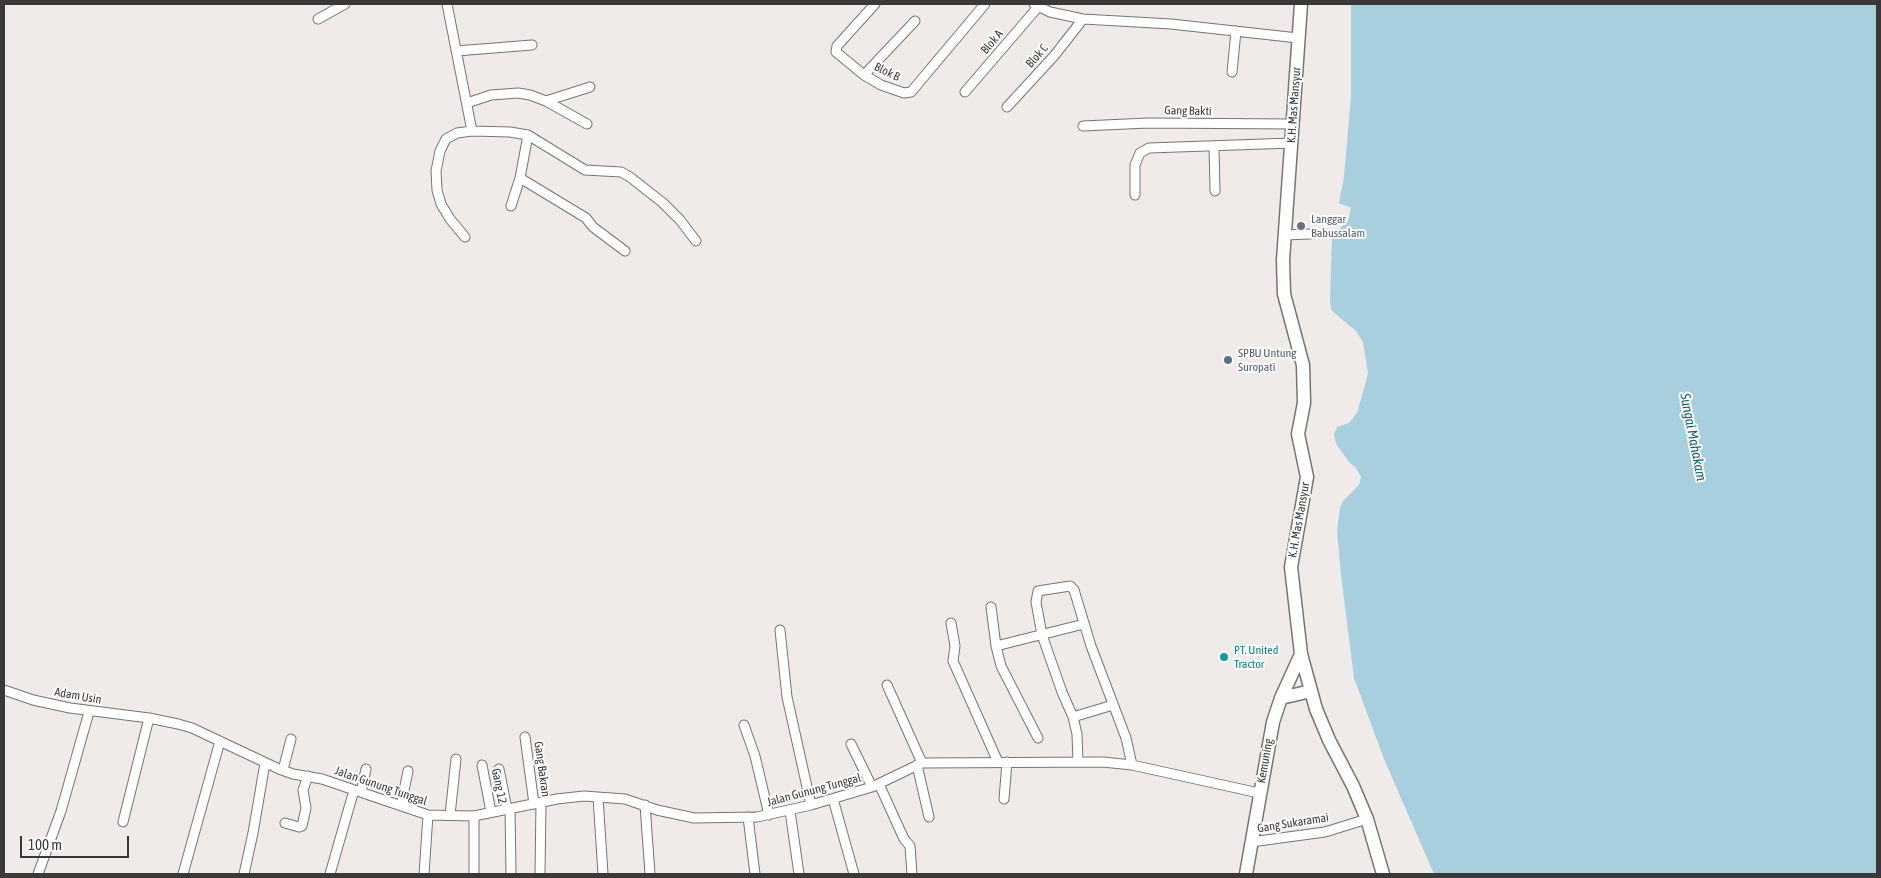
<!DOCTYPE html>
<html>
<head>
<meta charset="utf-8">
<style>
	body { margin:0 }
	#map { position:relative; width:1881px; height:878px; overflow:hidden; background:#f0ebe9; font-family:"Asap Condensed",sans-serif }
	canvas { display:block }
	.frame { position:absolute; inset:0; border:5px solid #3b3938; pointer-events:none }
	.scale { position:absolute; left:20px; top:836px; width:109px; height:22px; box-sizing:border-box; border:2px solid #3b3938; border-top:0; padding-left:6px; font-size:15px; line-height:18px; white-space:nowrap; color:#3b3938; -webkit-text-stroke:4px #fff; paint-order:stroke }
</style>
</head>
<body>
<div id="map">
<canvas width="1881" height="878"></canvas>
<div class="frame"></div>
<div class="scale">100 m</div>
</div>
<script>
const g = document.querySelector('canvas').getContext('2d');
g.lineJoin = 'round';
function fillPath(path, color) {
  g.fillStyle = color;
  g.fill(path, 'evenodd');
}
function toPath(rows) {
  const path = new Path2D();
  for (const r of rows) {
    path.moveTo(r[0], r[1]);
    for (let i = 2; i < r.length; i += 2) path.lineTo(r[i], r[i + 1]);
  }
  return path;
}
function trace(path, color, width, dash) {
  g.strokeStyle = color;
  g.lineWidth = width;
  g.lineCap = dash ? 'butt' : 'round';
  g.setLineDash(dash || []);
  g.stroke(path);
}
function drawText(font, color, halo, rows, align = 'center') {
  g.font = font + ' "Asap Condensed",sans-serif';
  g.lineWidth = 4;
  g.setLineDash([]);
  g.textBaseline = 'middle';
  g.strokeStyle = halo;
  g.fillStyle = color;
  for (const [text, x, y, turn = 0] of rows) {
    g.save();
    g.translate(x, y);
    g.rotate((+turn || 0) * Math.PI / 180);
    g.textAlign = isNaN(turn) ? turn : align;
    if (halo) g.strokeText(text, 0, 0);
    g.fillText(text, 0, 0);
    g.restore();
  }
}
const water = toPath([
	[1351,4,1877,4,1877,874,1434,874,1384,759,1354,678,1341,575,1337,530,1340,508,1343,501,1359,485,1361,477,1356,468,1349,462,1336,444,1334,434,1337,427,1349,423,1357,413,1368,374,1363,342,1356,331,1332,311,1330,303,1332,236,1348,221,1351,208,1339,203,1344,177,1351,96]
]);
const street = toPath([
	[447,4,472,131,510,132,528,135,585,170,621,172,630,177,663,203,680,220,696,241],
	[875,4,837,46,836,52,864,75,881,85,904,93,911,92,985,4],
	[1034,4,1050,12,1083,19,1171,24,1298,38],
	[318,19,345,4],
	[456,51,532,45],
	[1232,72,1236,31],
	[864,75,915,21],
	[965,92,1038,7],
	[546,101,590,87],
	[467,103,491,95,518,93,530,95,546,101,587,124],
	[1007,107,1054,56,1083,19],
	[1083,126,1148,123,1292,124],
	[1214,146,1215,191],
	[520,178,586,218,593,227,625,251],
	[1135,195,1135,165,1140,153,1149,148,1292,143],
	[511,206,520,178,528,135],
	[1284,235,1310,234],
	[465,237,450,219,441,204,437,190,436,171,440,151,446,139,457,133,472,131],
	[991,607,996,646],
	[951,623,955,646,953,661,998,762],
	[780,630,787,697,811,805],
	[887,685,922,763],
	[4,690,33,700,70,708,149,718,178,724,192,728,279,769,293,774,322,779,428,815,474,816,557,799,584,796,625,799,657,810,694,818,757,817,811,805,872,787,922,763,1103,762,1132,765,1259,793],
	[1073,717,1113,705],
	[744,725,755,756,769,815],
	[525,737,534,804],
	[1038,738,1001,666,996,646,1084,624],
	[851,744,872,787],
	[1078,762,1077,734,1073,717,1062,692,1042,635,1036,602,1038,591,1070,586,1074,590,1091,646,1126,738,1132,765],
	[482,765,491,812],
	[917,765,929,817],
	[499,769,507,809],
	[283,770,291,739],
	[879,784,904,839,910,846,912,874],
	[361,792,366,769],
	[598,797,603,874],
	[833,799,854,874],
	[1004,799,1007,762],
	[645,805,650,874],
	[401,806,408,771],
	[510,808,511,874],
	[790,811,799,874],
	[450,815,456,759],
	[748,817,755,874],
	[123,822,149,718],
	[285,823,299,827,302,826,306,808,303,790,308,776],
	[1251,842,1325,832,1367,819],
	[38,874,61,811,89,712],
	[183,874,220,741],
	[244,874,253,833,265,763],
	[330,874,354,790],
	[424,874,428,815],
	[474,874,474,816],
	[540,874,541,803]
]);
const secondary = toPath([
	[1301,4,1283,260,1284,294,1303,365,1304,403,1298,434,1307,477,1291,567,1301,654,1316,709,1329,740,1353,786,1367,819,1383,874],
	[1281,698,1311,691],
	[1246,874,1273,722,1281,698,1301,654]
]);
const markers = [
	[1301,226,5,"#6b7280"],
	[1228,360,5,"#5c6f8a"],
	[1224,657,5,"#0f9aa8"]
];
const streetNames = [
	["Blok A",992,42,-50],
	["Blok C",1037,56,-49],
	["Blok B",887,72,26],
	["K.H. Mas Mansyur",1294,105,-86],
	["Gang Bakti",1188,111,1],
	["K.H. Mas Mansyur",1299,520,-80],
	["Adam Usin",78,696,10],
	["Kemuning",1265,761,-80],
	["Gang Bakran",542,769,82],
	["Jalan Gunung Tunggal",381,786,19],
	["Gang 12",499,786,79],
	["Jalan Gunung Tunggal",814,790,-15],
	["Gang Sukaramai",1293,823,-9]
];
const worshipNames = [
	["Langgar",1311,219],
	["Babussalam",1311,233]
];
const serviceNames = [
	["SPBU Untung",1238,353],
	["Suropati",1238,367]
];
const cultureNames = [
	["PT. United",1234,650],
	["Tractor",1234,664]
];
const waterNames = [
	["Sungai Mahakam",1693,437,79]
];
fillPath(water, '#a7cfde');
trace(street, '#787472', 11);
trace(secondary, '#787472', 15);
trace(street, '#fff', 9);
trace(secondary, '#fff', 12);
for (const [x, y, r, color] of markers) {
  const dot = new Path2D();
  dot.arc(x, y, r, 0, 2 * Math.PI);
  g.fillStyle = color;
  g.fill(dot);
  trace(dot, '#fff', 2);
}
drawText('12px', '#3b3938', '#fff', streetNames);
drawText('12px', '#5b616d', '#fff', worshipNames, 'left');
drawText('12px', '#4e5e75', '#fff', serviceNames, 'left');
drawText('12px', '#0d838f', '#fff', cultureNames, 'left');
drawText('italic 14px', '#135d73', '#fff', waterNames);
</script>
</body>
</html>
